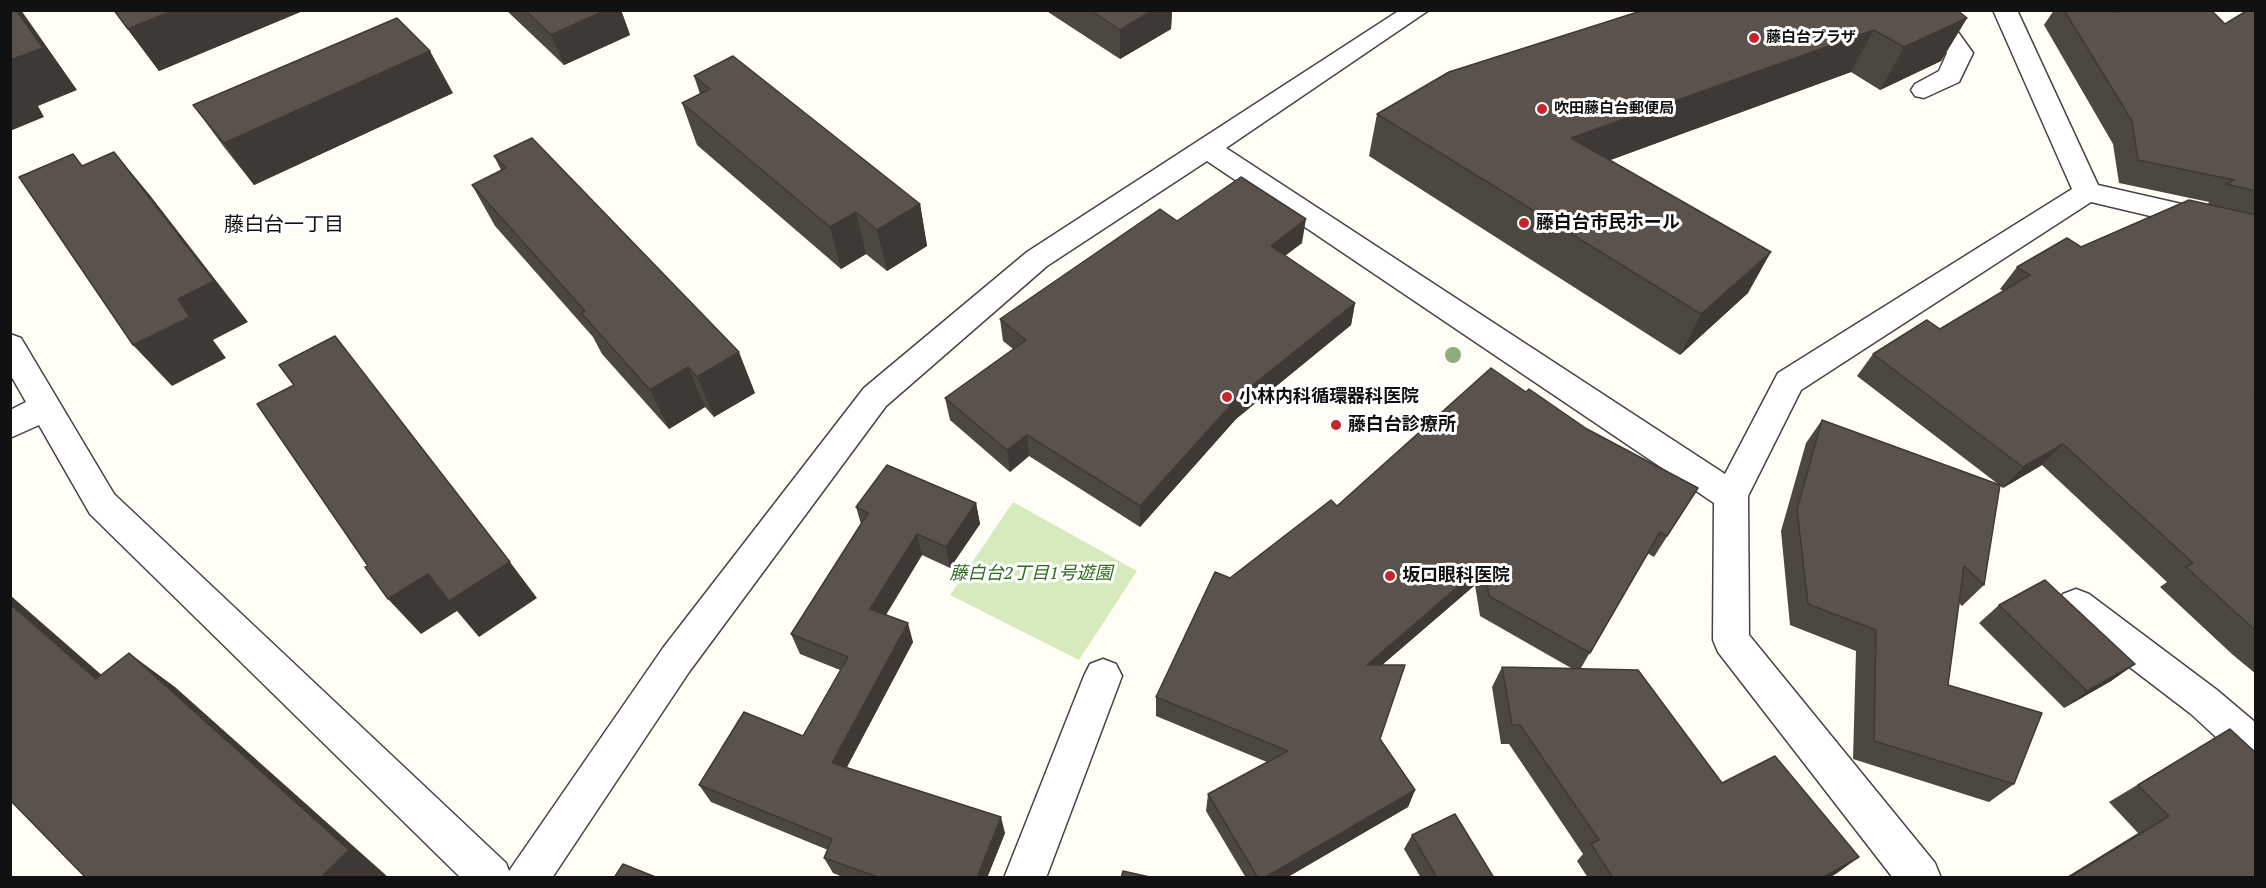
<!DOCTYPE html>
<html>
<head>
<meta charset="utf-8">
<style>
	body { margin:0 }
	#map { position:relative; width:2266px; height:888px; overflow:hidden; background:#fffdf5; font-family:"PT Serif",serif }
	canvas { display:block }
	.frame { position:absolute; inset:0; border:12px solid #111; pointer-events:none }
</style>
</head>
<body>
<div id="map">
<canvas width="2266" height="888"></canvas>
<div class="frame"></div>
</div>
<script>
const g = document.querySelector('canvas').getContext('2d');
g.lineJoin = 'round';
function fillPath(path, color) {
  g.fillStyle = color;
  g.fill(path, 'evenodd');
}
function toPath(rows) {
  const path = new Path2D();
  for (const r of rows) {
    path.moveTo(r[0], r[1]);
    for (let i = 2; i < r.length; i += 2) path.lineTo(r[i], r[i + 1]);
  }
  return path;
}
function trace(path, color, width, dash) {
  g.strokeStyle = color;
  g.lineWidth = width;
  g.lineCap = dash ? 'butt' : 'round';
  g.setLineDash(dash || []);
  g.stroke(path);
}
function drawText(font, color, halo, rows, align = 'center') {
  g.font = font + ' "PT Serif","Noto Sans JP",serif';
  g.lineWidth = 6;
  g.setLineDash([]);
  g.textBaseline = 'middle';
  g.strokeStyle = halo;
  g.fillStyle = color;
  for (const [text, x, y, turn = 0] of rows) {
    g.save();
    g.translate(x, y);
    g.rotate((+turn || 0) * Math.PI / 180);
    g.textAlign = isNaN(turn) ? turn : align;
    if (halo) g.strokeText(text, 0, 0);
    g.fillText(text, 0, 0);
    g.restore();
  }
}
const green = toPath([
	[1013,502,1137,571,1079,660,950,595]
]);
const minor = toPath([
	[1400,10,1429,10,1226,148,1725,474,1778,373,2072,189,1993,10,2017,10,2098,185,2256,221,2256,241,2091,202,1801,390,1748,496,1749,635,1935,863,1941,878,1893,878,1718,652,1713,640,1714,503,1207,161,1047,266,886,406,689,672,552,878,461,878,90,514,39,425,10,438,10,410,26,402,10,374,10,334,21,338,114,494,506,863,509,871,663,648,864,388,1027,252,1400,10],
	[1906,10,1935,10,1950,21,1973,53,1959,82,1924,98,1915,96,1911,90,1915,84,1939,71,1947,53,1932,31,1906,10],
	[2076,589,2089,594,2217,690,2256,723,2256,766,2242,761,2191,714,2063,616,2058,605,2063,594,2076,589],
	[1103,659,1116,664,1122,676,1046,878,1004,878,1084,676,1090,664,1103,659]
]);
const trees = [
	[1453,355]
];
const wall = toPath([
	[113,10,305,10,159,71],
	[506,10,621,10,630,35,564,65],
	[1045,10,1172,10,1171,29,1120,59],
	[1644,10,1967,18,1941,61,1880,90,1851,72,1610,160,1748,293,1680,355,1369,156,1377,114],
	[2054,10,2113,10,2114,12,2225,24,2256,10,2256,674,2233,655,2160,587,2167,582,2042,465,2003,488,2000,486,1984,585,1962,606,1959,603,1948,685,2014,784,1989,802,1853,759,1856,651,1790,625,1781,531,1806,443,1822,420,1998,484,1857,376,1873,354,1940,329,2003,291,2000,289,2017,267,2081,247,2208,204,2209,202,2119,183,2113,144,2044,25],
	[694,76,920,204,927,246,887,271,866,254,841,269,697,145,682,103,700,94],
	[453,93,254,185,224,147,193,105],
	[494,156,755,393,714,417,705,407,669,429,602,354,593,337,495,226,472,185,501,170],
	[1177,221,1302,243,1285,255,1355,303,1351,325,1236,419,1140,527,1029,456,1010,472,950,420,945,398,1013,349,1003,341,1000,319],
	[1526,392,1587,429,1698,488,1654,557,1647,553,1581,668,1722,783,1859,857,1837,873,1829,878,1588,878,1577,861,1583,854,1509,744,1501,744,1492,687,1502,667,1571,668,1480,616,1475,585,1382,665,1380,739,1415,790,1408,807,1286,878,1246,878,1206,811,1208,794,1267,762,1156,716,1156,697,1230,578,1337,506],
	[976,503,980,524,950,568,922,555,886,615,913,642,847,767,1005,833,987,878,845,878,833,873,824,858,828,850,711,802,699,785,803,736,840,670,800,654,791,634,861,524,856,507],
	[1999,605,2135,664,2111,681,2064,708,1979,623],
	[2230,729,2256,878,2065,878,2138,833,2109,802],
	[1412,835,1494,878,1421,878,1404,849]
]);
const shadedWall = toPath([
	[16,10,21,10,77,90,38,106,44,117,10,131,10,60],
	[174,10,305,10,159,71,128,29],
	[606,10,621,10,630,35,564,65,551,35],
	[1153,10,1172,10,1171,29,1120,59,1120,30],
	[1967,18,1941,61,1880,90,1904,47],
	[1874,30,1851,72,1556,180,1571,138],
	[430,51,453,93,254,185,224,143],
	[114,152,149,194,248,322,213,340,226,358,172,386,133,345],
	[920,204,927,246,887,271,877,230],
	[856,212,866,254,841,269,830,227],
	[1306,219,1302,243,1268,269,1271,246],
	[1771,252,1748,293,1680,355,1701,314],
	[1355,303,1351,325,1236,419,1140,527,1140,506,1238,397],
	[739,352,755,393,714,417,697,377],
	[688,367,705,407,669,429,650,390],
	[1027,435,1029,456,1010,472,1007,450],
	[2063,444,2042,465,2003,488,2023,467],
	[976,503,980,524,950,568,946,547],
	[917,534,922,555,877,629,870,609],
	[510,562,537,598,479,637,457,611,421,634,388,599,428,574],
	[1484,564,1475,585,1360,684,1367,665],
	[10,595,144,712,96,679,10,604],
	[908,623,913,642,840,780,832,763],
	[129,653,175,687,388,877,320,878],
	[2135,664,2111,681,2064,708,2087,691],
	[1415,790,1408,807,1286,878,1264,878],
	[1001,817,1005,833,987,878,977,878],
	[1859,857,1837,873,1829,878,1822,878]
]);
const building = toPath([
	[10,10,16,10,43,48,10,60,10,10],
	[114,10,174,10,128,29,114,10],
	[525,10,606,10,551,35,525,10],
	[1090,10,1153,10,1120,30,1090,10],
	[1644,10,1957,10,1967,18,1904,47,1874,30,1571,138,1771,252,1701,314,1377,114,1449,72,1644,10],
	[2064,10,2113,10,2114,12,2143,10,2211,10,2225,24,2248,10,2256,10,2256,191,2226,184,2234,180,2138,160,2132,121,2064,10],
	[397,18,430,51,224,143,193,105,397,18],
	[733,56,920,204,877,230,856,212,830,227,682,103,710,89,694,76,733,56],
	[532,138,739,352,697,377,688,367,650,390,581,313,585,311,472,185,506,168,494,156,532,138],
	[114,152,214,281,178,299,190,317,133,345,19,177,73,154,82,166,114,152],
	[1241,177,1306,219,1271,246,1355,303,1238,397,1140,506,1027,435,1007,450,945,398,1026,340,1000,319,1160,209,1177,221,1241,177],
	[2189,200,2256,215,2256,395,2254,395,2256,396,2256,631,2186,567,2193,563,2063,444,2023,467,1873,354,1927,320,1940,329,2030,275,2017,267,2067,238,2081,247,2189,200],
	[335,336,510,562,449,601,428,574,388,599,365,567,368,566,257,404,294,385,279,365,335,336],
	[1491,368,1526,392,1529,389,1587,429,1698,488,1667,536,1660,532,1590,653,1489,596,1484,564,1367,665,1405,665,1380,739,1415,790,1264,878,1258,878,1208,794,1288,751,1156,697,1215,572,1230,578,1331,500,1337,506,1491,368],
	[1822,420,2000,485,1984,585,1964,566,1948,685,2042,713,2014,784,1874,741,1876,630,1808,604,1797,509,1822,420],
	[887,465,976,503,946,547,917,534,870,609,908,623,832,763,1001,817,977,878,881,878,824,858,832,839,699,785,744,712,803,736,848,657,791,634,868,513,856,507,887,465],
	[2045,580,2135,664,2087,691,1999,605,2045,580],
	[10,604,96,679,129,653,349,850,320,878,86,878,10,800,10,604],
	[1502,667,1638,670,1722,783,1775,756,1859,857,1822,878,1613,878,1591,844,1599,840,1520,725,1512,725,1502,667],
	[2230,729,2256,753,2256,878,2068,878,2169,816,2138,785,2230,729],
	[1455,814,1494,878,1437,878,1412,835,1455,814],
	[623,864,658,878,614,878,623,864],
	[1123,871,1154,878,1121,878,1123,871]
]);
const markers = [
	[1754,38,6,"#c4262e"],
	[1542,109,6,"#c4262e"],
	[1524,223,6,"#c4262e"],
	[1227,397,6,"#c4262e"],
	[1336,425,6,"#c4262e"],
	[1390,576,6,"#c4262e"]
];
const farPoinames = [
	["藤白台プラザ",1766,38],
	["吹田藤白台郵便局",1554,109]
];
const poiNames = [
	["藤白台市民ホール",1536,223],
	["小林内科循環器科医院",1239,397],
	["藤白台診療所",1348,425],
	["坂口眼科医院",1402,576]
];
const parkNames = [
	["藤白台2丁目1号遊園",1031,574]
];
const neighbourhoodNames = [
	["藤白台一丁目",284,225]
];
fillPath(green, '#d5ebbd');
trace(minor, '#444', 3);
fillPath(minor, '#fff');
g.fillStyle = '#8dad7f';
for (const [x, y] of trees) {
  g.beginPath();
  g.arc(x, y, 8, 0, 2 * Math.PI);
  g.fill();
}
fillPath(wall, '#4d4742');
fillPath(shadedWall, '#3f3936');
fillPath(building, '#5a524d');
trace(building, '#3f3936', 1.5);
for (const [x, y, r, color] of markers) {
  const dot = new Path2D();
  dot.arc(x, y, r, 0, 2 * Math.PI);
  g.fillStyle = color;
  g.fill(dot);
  trace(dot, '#fff', 2);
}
drawText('bold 15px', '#111', '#fff', farPoinames, 'left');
drawText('bold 18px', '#111', '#fff', poiNames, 'left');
drawText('italic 18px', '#2f6b1f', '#fff', parkNames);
drawText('20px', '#111', '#fff', neighbourhoodNames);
</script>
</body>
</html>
